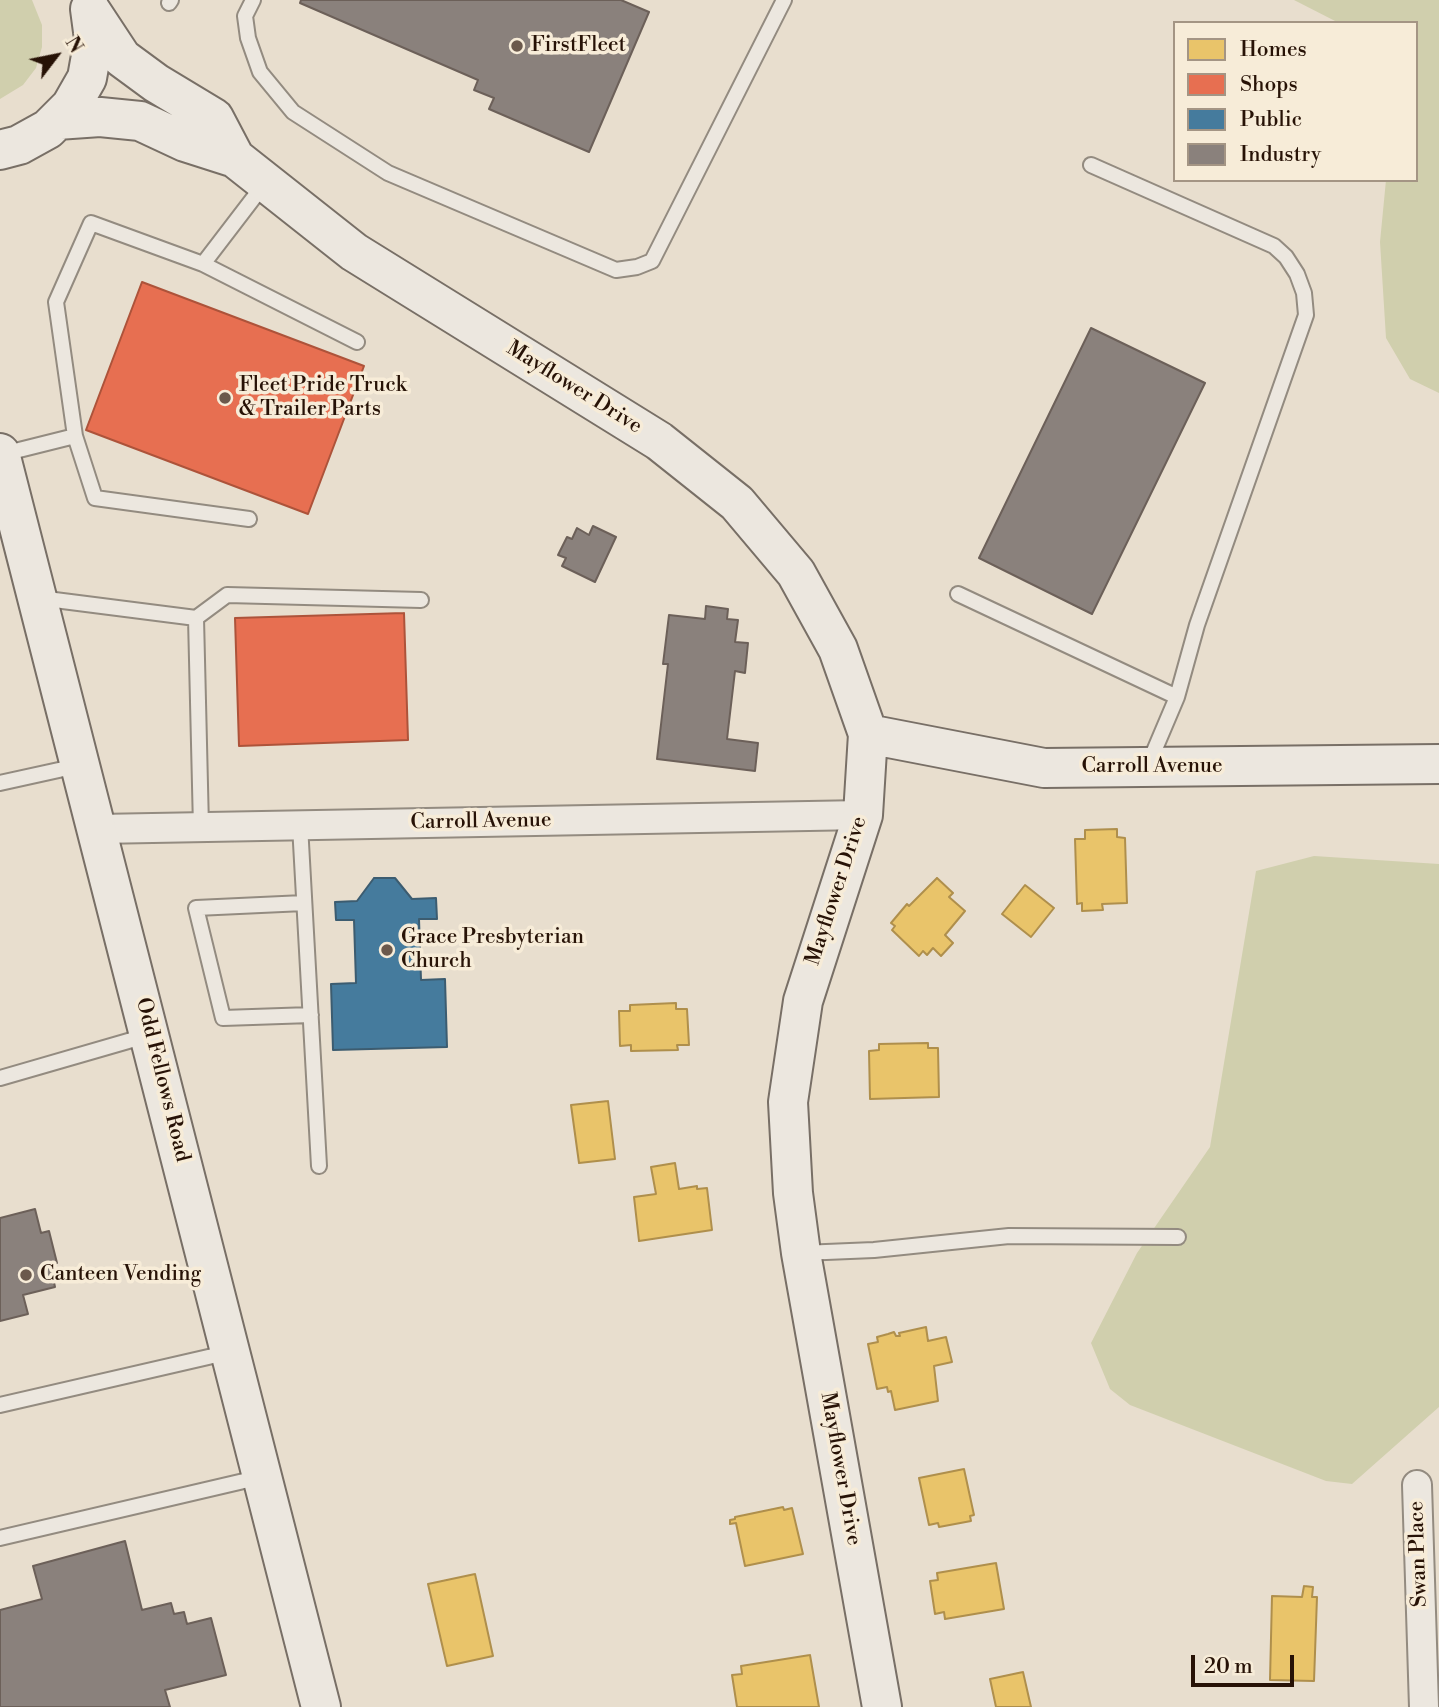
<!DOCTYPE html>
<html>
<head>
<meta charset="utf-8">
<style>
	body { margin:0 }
	#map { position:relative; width:1439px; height:1707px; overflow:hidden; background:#e8dece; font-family:"Libre Bodoni",serif }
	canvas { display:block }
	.legend { position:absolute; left:1173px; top:21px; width:245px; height:161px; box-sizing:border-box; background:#f7ecd8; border:2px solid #a49584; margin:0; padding:9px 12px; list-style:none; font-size:21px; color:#271206 }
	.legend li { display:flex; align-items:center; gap:14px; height:35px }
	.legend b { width:35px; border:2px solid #a49584 }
	.north { position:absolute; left:21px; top:21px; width:70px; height:70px; -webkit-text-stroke:5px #f7ecd8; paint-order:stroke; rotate:58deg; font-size:19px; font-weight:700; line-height:28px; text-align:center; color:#271206 }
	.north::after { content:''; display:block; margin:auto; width:24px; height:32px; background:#271206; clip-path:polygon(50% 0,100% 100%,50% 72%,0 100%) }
	.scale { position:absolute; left:1191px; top:1655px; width:103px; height:32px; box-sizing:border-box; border:4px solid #271206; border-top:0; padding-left:9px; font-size:21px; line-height:24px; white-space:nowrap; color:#271206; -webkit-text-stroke:5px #f7ecd8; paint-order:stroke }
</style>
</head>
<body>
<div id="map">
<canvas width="1439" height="1707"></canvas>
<ul class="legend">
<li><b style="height:19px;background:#e9c46a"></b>Homes</li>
<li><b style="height:19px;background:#e76f51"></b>Shops</li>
<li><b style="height:19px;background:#457b9d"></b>Public</li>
<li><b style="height:19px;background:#8a817c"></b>Industry</li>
</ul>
<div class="north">N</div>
<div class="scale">20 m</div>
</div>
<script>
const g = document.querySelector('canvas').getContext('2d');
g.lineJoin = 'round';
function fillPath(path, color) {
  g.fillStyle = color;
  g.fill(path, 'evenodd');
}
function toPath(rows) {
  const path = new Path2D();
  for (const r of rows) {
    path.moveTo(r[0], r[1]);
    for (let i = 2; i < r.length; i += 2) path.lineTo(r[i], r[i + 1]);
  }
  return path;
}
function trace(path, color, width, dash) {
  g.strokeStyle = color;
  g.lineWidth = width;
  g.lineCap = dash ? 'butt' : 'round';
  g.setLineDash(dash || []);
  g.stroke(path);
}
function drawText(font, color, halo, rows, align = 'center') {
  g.font = font + ' "Libre Bodoni",serif';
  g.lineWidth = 7;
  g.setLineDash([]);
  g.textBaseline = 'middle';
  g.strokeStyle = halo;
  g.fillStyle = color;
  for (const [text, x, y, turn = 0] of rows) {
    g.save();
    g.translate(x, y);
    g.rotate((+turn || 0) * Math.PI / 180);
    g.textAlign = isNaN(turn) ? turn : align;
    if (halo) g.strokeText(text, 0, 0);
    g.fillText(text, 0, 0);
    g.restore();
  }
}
const green = toPath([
	[0,0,32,0,42,25,42,47,36,68,23,85,0,99],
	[1294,0,1439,0,1439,393,1410,379,1386,338,1380,242,1386,180,1416,180,1416,23,1339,23],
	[1314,856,1439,864,1439,1407,1352,1484,1326,1481,1130,1405,1110,1389,1091,1343,1137,1253,1210,1147,1256,871]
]);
const homes = toPath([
	[1117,829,1117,837,1125,838,1127,903,1102,904,1103,910,1082,911,1082,903,1077,904,1075,839,1085,839,1085,830,1117,829],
	[937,878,953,893,949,897,965,911,945,935,953,943,941,956,933,948,927,955,923,951,919,956,892,930,895,926,891,923,907,904,909,906,937,878],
	[1025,885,1054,908,1031,937,1002,914,1025,885],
	[676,1003,676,1009,687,1009,689,1045,677,1045,678,1050,631,1051,631,1045,620,1046,619,1011,630,1011,630,1005,676,1003],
	[928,1043,928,1048,938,1048,939,1097,870,1099,869,1051,879,1050,879,1044,928,1043],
	[608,1101,615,1159,579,1163,571,1105,608,1101],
	[675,1163,679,1189,697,1186,697,1189,707,1188,712,1230,639,1241,634,1197,656,1194,651,1167,675,1163],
	[926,1327,928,1341,946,1337,952,1362,934,1366,938,1401,895,1410,891,1391,888,1392,887,1387,877,1389,868,1344,878,1342,877,1337,888,1334,894,1332,896,1336,900,1336,899,1333,926,1327],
	[964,1469,974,1515,970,1516,971,1521,939,1527,938,1523,929,1525,919,1478,964,1469],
	[783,1507,784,1510,792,1508,803,1554,745,1566,736,1523,730,1524,730,1520,735,1519,735,1517,783,1507],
	[996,1563,1004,1609,945,1619,944,1612,935,1614,930,1581,938,1580,937,1573,996,1563],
	[475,1574,493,1656,447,1666,428,1584,475,1574],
	[1304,1586,1313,1587,1312,1597,1317,1597,1314,1681,1270,1680,1272,1596,1302,1597,1304,1586],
	[810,1655,819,1707,737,1707,732,1675,742,1674,741,1666,810,1655],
	[1023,1672,1031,1707,996,1707,990,1679,1023,1672]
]);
const shops = toPath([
	[142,282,364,366,308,514,86,430,142,282],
	[404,613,408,740,239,746,235,618,404,613]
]);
const public = toPath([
	[374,878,395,878,412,899,436,898,437,919,419,919,421,980,445,979,447,1047,333,1050,331,984,356,983,354,920,336,920,335,902,357,901,374,878]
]);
const industry = toPath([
	[301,0,621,0,649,12,589,152,489,109,494,98,474,90,478,80,300,3,301,0],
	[1091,328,1205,383,1092,614,979,558,1091,328],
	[593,526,616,537,595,582,562,566,566,558,558,555,567,537,572,539,577,528,589,535,593,526],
	[706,606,728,609,727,619,738,620,735,642,748,643,745,673,735,671,727,739,758,743,755,771,657,759,668,664,663,664,669,615,705,619,706,606],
	[35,1209,41,1233,49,1231,57,1263,50,1264,55,1287,23,1295,28,1314,0,1321,0,1218,35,1209],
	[125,1541,142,1610,171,1603,174,1614,184,1612,187,1624,211,1618,226,1675,165,1690,170,1707,0,1707,0,1610,42,1599,33,1566,125,1541]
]);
const lane = toPath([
	[253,0,245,16,248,38,260,72,293,112,388,173,616,270,637,267,652,261,784,0],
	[169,3,171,0],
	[1091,165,1274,246,1286,257,1297,274,1304,293,1306,315,1197,625,1177,697],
	[203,264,357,342],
	[75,436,95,498,249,519],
	[3,454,75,436,56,302,91,223,203,264,265,183],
	[958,594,1177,697,1149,763],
	[39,598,196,618,201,827],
	[196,618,227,595,421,600],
	[0,783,77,766],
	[300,825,319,1166],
	[304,903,196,908,223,1018,311,1015],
	[0,1078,149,1035],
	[802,1253,874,1250,1009,1236,1178,1237],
	[0,1405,230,1352],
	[0,1538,261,1477]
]);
const street = toPath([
	[98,829,863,815],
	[1417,1485,1424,1707]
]);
const secondary = toPath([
	[91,11,122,58,156,83,214,118,235,158],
	[57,120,100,117,140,121,185,142,235,158,354,252,659,441,737,503,796,573,838,649,868,734,863,815,803,1001,788,1102,793,1193,801,1253,882,1707],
	[0,150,19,145,48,129,71,106,87,78,94,39,90,9],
	[0,453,321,1707],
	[868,734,1044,768,1439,764]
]);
const markers = [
	[517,46,7,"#6b594c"],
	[225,398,7,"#6b594c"],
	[387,950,7,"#6b594c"],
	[26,1275,7,"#6b594c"]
];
const poiNames = [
	["FirstFleet",531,46],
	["Fleet Pride Truck",239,386],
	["& Trailer Parts",239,410],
	["Grace Presbyterian",401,938],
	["Church",401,962],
	["Canteen Vending",40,1275]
];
const streetNames = [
	["Mayflower Drive",574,388,32],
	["Carroll Avenue",1152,767],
	["Carroll Avenue",481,822,-1],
	["Mayflower Drive",837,891,-72],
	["Odd Fellows Road",162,1080,76],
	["Mayflower Drive",840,1469,80],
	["Swan Place",1419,1554,-92]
];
fillPath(green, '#d0cfad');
fillPath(homes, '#e9c46a');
trace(homes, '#af8f4c', 2);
fillPath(shops, '#e76f51');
trace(shops, '#ad533a', 2);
fillPath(public, '#457b9d');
trace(public, '#3c5c70', 2);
fillPath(industry, '#8a817c');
trace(industry, '#6c6059', 2);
trace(lane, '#938b80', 18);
trace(street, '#938b80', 32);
trace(secondary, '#786f66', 42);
trace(lane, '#ece7df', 14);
trace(street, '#ece7df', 28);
trace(secondary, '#ece7df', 38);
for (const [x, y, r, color] of markers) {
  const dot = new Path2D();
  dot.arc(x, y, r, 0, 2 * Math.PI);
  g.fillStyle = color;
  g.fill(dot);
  trace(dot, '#f7ecd8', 2.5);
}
drawText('21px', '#271206', '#f7ecd8', poiNames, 'left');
drawText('21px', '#271206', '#f7ecd8', streetNames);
</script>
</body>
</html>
